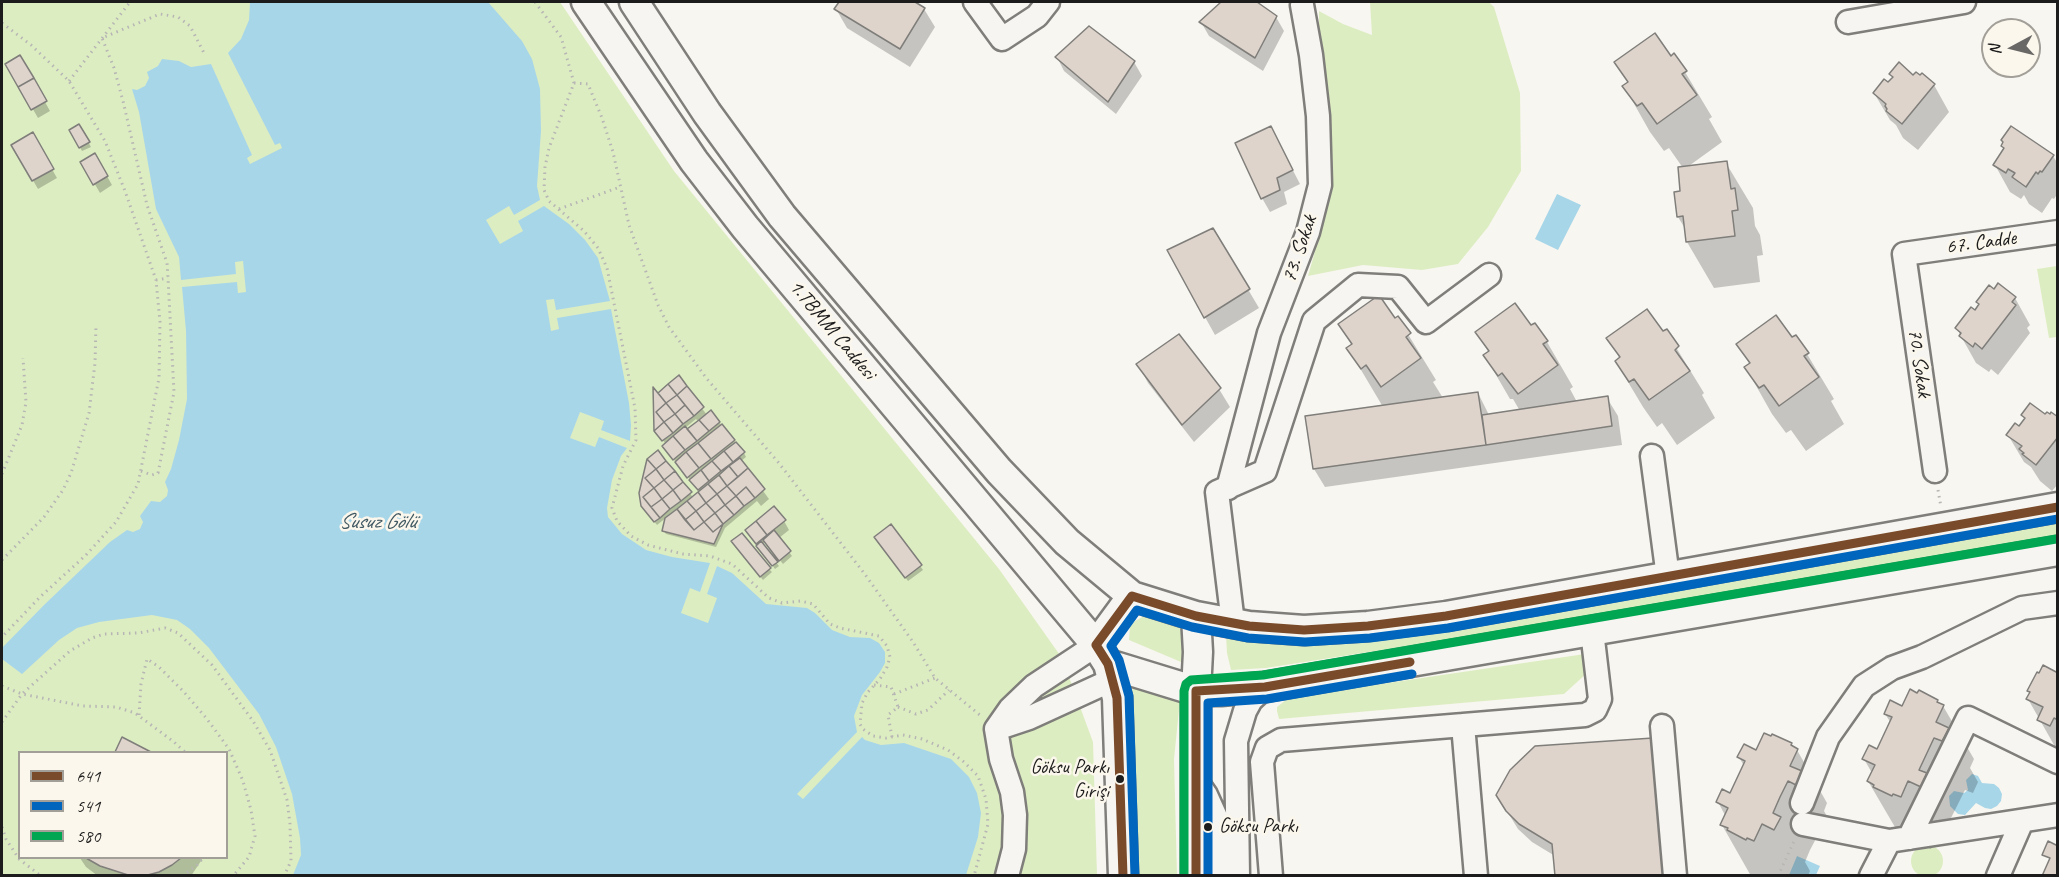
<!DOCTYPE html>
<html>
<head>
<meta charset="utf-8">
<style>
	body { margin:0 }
	#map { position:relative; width:2059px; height:877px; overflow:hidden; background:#f8f6f0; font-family:Caveat,sans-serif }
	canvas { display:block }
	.frame { position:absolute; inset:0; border:3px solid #1c1c1c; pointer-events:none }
	.legend { position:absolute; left:18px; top:751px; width:210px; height:108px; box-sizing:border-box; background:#fbf7ec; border:2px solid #a29f99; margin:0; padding:8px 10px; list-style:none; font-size:18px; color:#1c1c1c }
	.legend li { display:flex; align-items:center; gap:12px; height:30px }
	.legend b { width:30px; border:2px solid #a29f99 }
	.north { position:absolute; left:1981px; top:18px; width:60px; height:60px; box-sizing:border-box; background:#fbf7ec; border:2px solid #a29f99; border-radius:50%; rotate:263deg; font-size:16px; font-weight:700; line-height:24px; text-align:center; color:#1c1c1c }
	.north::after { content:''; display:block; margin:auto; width:21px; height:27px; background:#696866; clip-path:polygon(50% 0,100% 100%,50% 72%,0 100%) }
</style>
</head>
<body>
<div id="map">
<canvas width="2059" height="877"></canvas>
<div class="frame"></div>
<ul class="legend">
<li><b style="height:8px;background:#7a4b2a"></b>641</li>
<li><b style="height:8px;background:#0065bd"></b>541</li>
<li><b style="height:8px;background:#00a651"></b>580</li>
</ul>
<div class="north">N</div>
</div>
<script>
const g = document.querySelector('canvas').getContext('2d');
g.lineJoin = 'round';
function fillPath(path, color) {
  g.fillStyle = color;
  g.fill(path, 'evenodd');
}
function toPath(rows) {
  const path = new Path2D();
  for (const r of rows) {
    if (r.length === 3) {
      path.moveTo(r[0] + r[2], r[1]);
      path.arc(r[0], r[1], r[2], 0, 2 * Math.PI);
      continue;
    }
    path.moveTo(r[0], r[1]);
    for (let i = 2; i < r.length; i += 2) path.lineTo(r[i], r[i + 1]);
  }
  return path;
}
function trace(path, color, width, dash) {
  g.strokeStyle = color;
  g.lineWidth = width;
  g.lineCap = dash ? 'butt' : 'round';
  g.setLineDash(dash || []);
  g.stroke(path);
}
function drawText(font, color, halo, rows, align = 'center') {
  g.font = font + ' Caveat,sans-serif';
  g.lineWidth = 5;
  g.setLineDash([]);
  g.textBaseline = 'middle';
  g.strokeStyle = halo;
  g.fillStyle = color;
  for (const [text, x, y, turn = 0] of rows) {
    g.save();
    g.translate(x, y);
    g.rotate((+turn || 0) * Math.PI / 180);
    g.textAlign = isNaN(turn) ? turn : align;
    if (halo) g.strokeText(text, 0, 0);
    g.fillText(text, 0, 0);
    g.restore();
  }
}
const green = toPath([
	[2,2,560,2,674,171,999,569,1062,658,1093,742,1097,875,2,876],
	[20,752,226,752,226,858,20,858],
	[1370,2,1489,2,1494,7,1520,93,1521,171,1488,227,1458,264,1422,270,1363,265,1308,276,1314,255,1331,158,1319,60,1319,11,1343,24,1372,35],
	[2057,266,2057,337,2049,338,2037,269],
	[2057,522,2057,536,1465,637,1266,668,1231,670,1227,653,1226,635,1410,633,1569,610],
	[1144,616,1164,618,1182,630,1189,641,1188,657,1181,662,1129,640,1130,626,1135,621],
	[1585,654,1587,673,1564,694,1279,719,1277,711,1277,707,1287,699,1306,695],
	[1137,688,1180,700,1174,759,1177,875,1135,875,1130,690],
	[1927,861,16]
]);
const water = toPath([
	[250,2,488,2,522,41,532,59,540,89,541,131,537,186,540,200,514,215,509,206,486,220,500,244,523,231,518,221,544,206,569,224,585,240,598,258,610,301,556,310,554,299,546,300,551,331,559,329,557,318,611,309,629,403,631,425,630,441,601,430,604,421,580,412,570,438,595,447,599,437,627,448,621,456,612,480,607,508,608,517,622,534,646,550,672,557,710,563,700,592,690,588,681,613,708,623,717,598,707,594,717,566,732,573,766,604,807,608,815,613,832,630,850,637,870,638,879,643,885,652,885,663,880,672,862,695,854,716,857,732,797,794,803,799,862,737,865,740,881,745,904,743,951,759,969,777,977,793,981,813,978,837,966,875,293,875,301,855,300,838,292,794,276,747,259,714,209,648,190,629,177,620,152,615,99,622,77,628,59,640,22,674,2,659,2,648,44,605,110,542,127,530,133,532,140,529,143,522,140,516,151,501,160,502,167,496,168,490,165,482,171,469,179,440,187,399,186,331,182,287,237,282,238,293,246,292,243,261,235,262,236,274,181,280,179,257,156,209,139,112,132,89,137,90,145,86,149,78,147,72,158,66,162,59,179,61,191,67,211,64,252,155,247,158,250,164,282,148,280,143,275,145,228,53,241,39,249,20],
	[1557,194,1581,205,1558,250,1535,239],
	[1972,774,1978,776,1982,783,1994,784,1999,788,2002,794,2001,801,1997,806,1991,809,1985,808,1976,803,1965,815,1958,814,1950,806,1949,796,1954,791,1964,793,1968,790,1966,780],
	[1797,856,1820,866,1816,875,1789,875]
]);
const shadow = toPath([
	[841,2,912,2,924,9,935,27,910,67,847,28,836,9],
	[1223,2,1254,2,1276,17,1284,31,1263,71,1209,36,1201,22],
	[20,57,50,111,38,118,7,64],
	[1057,57,1134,62,1142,76,1116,114,1064,71],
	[1670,58,1685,72,1712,117,1709,119,1722,142,1686,168,1726,163,1753,208,1755,226,1760,235,1763,255,1757,256,1760,282,1714,288,1687,242,1686,230,1678,217,1683,168,1669,148,1664,151,1650,132,1624,86,1628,83,1616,62],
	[1891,74,1920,77,1934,85,1949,112,1918,150,1903,138,1896,125,1890,120,1874,93,1888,85,1893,78],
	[79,126,91,147,82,151,71,131],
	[1271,128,1300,184,1284,192,1287,204,1270,212,1262,198],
	[32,134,57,178,38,189,13,146],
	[2002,146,2053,156,2058,164,2058,197,2056,196,2054,199,2052,198,2042,213,2029,204,2024,195,2021,199,2010,192,1995,165,2005,150],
	[95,155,112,185,100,193,82,162],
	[1213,230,1259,308,1215,335,1205,317],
	[2015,298,2030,325,2027,328,2030,333,1998,375,1991,369,1989,372,1976,363,1957,329,1975,312,1980,306,1978,302],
	[1398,318,1436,380,1433,382,1443,398,1478,393,1489,415,1520,411,1513,399,1510,399,1485,356,1489,353,1476,332,1531,328,1547,342,1573,387,1570,389,1577,402,1607,398,1618,416,1622,445,1325,487,1314,469,1383,407,1348,348,1352,346,1340,325,1394,320],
	[1666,331,1704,393,1702,395,1715,418,1677,445,1662,423,1657,427,1643,407,1616,362,1620,359,1608,338],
	[1792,339,1807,354,1834,399,1831,401,1844,424,1806,451,1791,430,1786,433,1772,414,1746,368,1750,365,1738,344],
	[1138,364,1219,389,1230,407,1194,442,1148,383],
	[679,378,707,415,711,412,744,453,746,457,741,461,769,499,761,506,757,501,725,528,716,547,666,534,663,530,667,517,657,525,645,511,690,493,693,498,700,492,666,450,666,444,658,435,658,395],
	[696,419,699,422,687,431,685,428],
	[2022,415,2058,419,2058,484,2052,491,2040,481,2031,467,2024,462,2008,435,2019,428,2025,420],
	[784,521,789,530,779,538,792,556,783,564,765,542,762,545,779,566,775,569,749,534],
	[891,526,923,570,908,581,878,541],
	[735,546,769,569,772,572,763,580],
	[2058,675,2058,752,2028,699,2031,694,2029,691],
	[1937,701,1943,706,1974,759,1970,768,1978,782,1973,793,1965,790,1951,818,1957,827,1939,833,1931,849,1924,846,1923,848,1905,840,1899,834,1868,781,1872,773,1864,759,1877,751,1891,723,1885,714],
	[1791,744,1797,750,1827,803,1824,811,1832,825,1819,833,1810,850,1805,862,1810,871,1808,876,1751,876,1722,825,1726,817,1718,802,1731,795,1744,766,1739,757],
	[1662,758,1672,876,1556,876,1555,856,1532,842,1518,829,1497,795],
	[80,858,203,858,191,876,98,876,86,867]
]);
const building = toPath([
	[839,2,915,2,925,8,900,49,834,9,839,2],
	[1221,2,1257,2,1277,16,1255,58,1199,22,1221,2],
	[1089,26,1135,61,1108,102,1055,57,1089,26],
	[1655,33,1671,56,1674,53,1687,71,1682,74,1697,95,1657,124,1642,103,1637,106,1622,86,1628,82,1614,62,1655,33],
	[20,55,34,78,18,87,5,64,20,55],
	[1899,62,1913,75,1916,72,1920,75,1922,73,1935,84,1902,124,1886,111,1887,109,1885,106,1886,104,1873,93,1884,79,1888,82,1893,77,1889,74,1899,62],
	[34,78,47,101,31,110,18,87,34,78],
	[79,124,90,142,79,148,69,130,79,124],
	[1271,126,1293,170,1277,178,1280,190,1261,199,1235,143,1271,126],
	[2011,126,2054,155,2042,172,2040,171,2038,174,2036,172,2026,187,2012,177,2015,173,2008,169,2006,173,1993,165,2004,148,2001,146,2003,142,2001,140,2011,126],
	[33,132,54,169,32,181,11,145,33,132],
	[95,153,108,176,93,185,80,162,95,153],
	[1727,161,1731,189,1735,188,1738,210,1732,211,1735,236,1686,242,1683,216,1677,217,1674,192,1680,191,1678,167,1727,161],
	[1213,228,1250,289,1204,318,1167,250,1213,228],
	[1998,283,2016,297,2012,302,2016,305,1982,349,1975,343,1973,347,1959,336,1961,333,1955,328,1971,307,1975,310,1979,304,1976,302,1989,285,1994,289,1998,283],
	[1379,295,1395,318,1398,316,1411,333,1406,337,1421,358,1381,387,1366,365,1361,369,1346,348,1352,344,1338,324,1379,295],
	[1515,303,1531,325,1535,323,1548,341,1543,344,1558,365,1518,394,1502,373,1498,376,1483,355,1489,351,1475,332,1515,303],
	[1647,309,1663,331,1667,329,1679,346,1675,350,1690,371,1649,400,1634,379,1629,382,1615,361,1620,357,1606,338,1647,309],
	[1776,315,1792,337,1796,335,1809,353,1804,356,1819,377,1779,406,1764,385,1759,388,1744,367,1750,363,1736,344,1776,315],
	[1179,334,1221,388,1182,425,1136,364,1179,334],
	[679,375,687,386,677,395,668,384,679,375],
	[668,384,677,395,666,403,658,393,668,384],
	[687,386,704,407,694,416,677,395,687,386],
	[653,387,666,403,656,412,664,422,654,431,653,387],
	[1478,392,1486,445,1313,469,1305,416,1478,392],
	[677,395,685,405,675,414,666,403,677,395],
	[1608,396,1612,426,1486,445,1482,415,1608,396],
	[666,403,675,414,664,422,656,412,666,403],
	[2030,403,2045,414,2047,412,2050,414,2051,412,2058,417,2058,437,2036,465,2022,454,2024,453,2019,449,2022,446,2006,435,2015,423,2019,426,2025,418,2021,415,2030,403],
	[685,405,694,416,683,424,675,414,685,405],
	[711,410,720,422,709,431,699,420,711,410],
	[675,414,683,424,673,433,664,422,675,414],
	[699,420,709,431,697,441,687,429,699,420],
	[664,422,673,433,662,441,654,431,664,422],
	[722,424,735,440,711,459,698,443,722,424],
	[685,426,697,441,685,450,673,436,685,426],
	[673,436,685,450,673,460,662,446,673,436],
	[736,442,745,452,733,462,724,451,736,442],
	[698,443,711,459,699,468,686,452,698,443],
	[658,450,666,461,656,469,647,459,658,450],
	[724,451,733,462,721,471,712,461,724,451],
	[686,452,699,468,687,478,675,462,686,452],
	[740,458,748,468,738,477,729,466,740,458],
	[647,459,656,469,645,478,654,488,643,497,660,518,654,522,641,506,639,493,647,459],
	[666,461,675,471,664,480,656,469,666,461],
	[712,461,721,471,709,481,701,470,712,461],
	[729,466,738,477,727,486,719,475,729,466],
	[748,468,765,489,755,498,746,487,736,496,727,486,748,468],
	[656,469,664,480,654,488,645,478,656,469],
	[701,470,709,481,698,490,689,480,701,470],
	[675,471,683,482,673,490,664,480,675,471],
	[719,475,727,486,717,494,708,484,719,475],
	[664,480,673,490,662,499,654,488,664,480],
	[683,482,692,492,681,501,673,490,683,482],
	[708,484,717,494,706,503,698,492,708,484],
	[727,486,736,496,725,505,717,494,727,486],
	[746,487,755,498,744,506,736,496,746,487],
	[654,488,662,499,651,507,643,497,654,488],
	[673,490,681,501,670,509,662,499,673,490],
	[698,492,706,503,696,511,687,501,698,492],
	[717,494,725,505,715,513,706,503,717,494],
	[736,496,744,506,734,515,725,505,736,496],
	[662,499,670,509,660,518,651,507,662,499],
	[687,501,696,511,685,520,677,509,687,501],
	[706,503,715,513,704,522,696,511,706,503],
	[725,505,734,515,723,524,715,513,725,505],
	[774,506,786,520,767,535,756,521,774,506],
	[677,509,694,530,704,522,713,532,723,524,714,544,662,531,665,518,677,509],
	[696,511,704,522,694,530,685,520,696,511],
	[715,513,723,524,713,532,704,522,715,513],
	[756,521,767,535,756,544,745,530,756,521],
	[891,524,922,565,905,578,874,537,891,524],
	[774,530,791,551,779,561,763,540,774,530],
	[742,533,771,568,760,577,731,541,742,533],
	[761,541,778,562,772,566,756,546,761,541],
	[2043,665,2058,673,2058,720,2054,718,2050,726,2037,720,2043,707,2026,699,2030,692,2027,691,2037,672,2039,673,2043,665],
	[1910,689,1917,693,1919,690,1938,700,1937,702,1944,705,1936,722,1949,728,1942,741,1934,738,1919,770,1927,773,1921,787,1908,781,1901,797,1893,794,1892,796,1873,787,1874,785,1867,781,1875,765,1862,759,1869,745,1877,749,1892,717,1884,714,1890,700,1902,706,1910,689],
	[1764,733,1771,736,1772,734,1792,743,1791,745,1798,749,1790,766,1802,771,1796,785,1788,781,1780,797,1773,813,1781,817,1774,830,1762,824,1754,841,1747,838,1746,840,1727,830,1728,828,1720,825,1728,808,1716,802,1722,789,1730,793,1745,761,1737,757,1744,744,1756,750,1764,733],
	[122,737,151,752,115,752,122,737],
	[1653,738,1663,876,1555,876,1552,844,1519,824,1506,811,1496,795,1510,770,1535,746,1653,738],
	[2048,841,2058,846,2058,876,2042,876,2050,858,2042,855,2048,841],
	[86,858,181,858,172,865,159,872,144,876,128,875,100,866,86,858]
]);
const path = toPath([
	[535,2,561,37,574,83,549,148,545,167,544,190,549,201,584,231,598,248,607,268,635,408,636,440,623,466,612,508,617,521,631,536,648,545,683,554,710,556,732,564,769,598,782,603,801,601,813,604,830,624,840,628,879,636,887,646,890,657,887,667,880,679,868,692,862,703,860,724,863,729,873,736,886,738,903,735,922,739,948,750,964,762,978,776,986,799,988,824,974,876],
	[2,23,31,45,69,81,105,141,125,191,156,280,160,322,159,378,138,484,116,522,86,555,40,597,2,637],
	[69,81,130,2],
	[574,83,588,84,602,118,613,152,629,225,658,305,669,327,707,379,778,462,864,573,913,642,935,678,981,716],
	[559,209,620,187],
	[156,280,168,278],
	[141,471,152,475,158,473,174,392,168,278,167,263,147,205,123,101,114,68,102,38,160,14,178,17,190,26,204,53],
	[2,474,22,425,26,402,23,358],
	[1938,490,1941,507],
	[2,560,44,517,63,490,71,473,89,413,95,363,96,325],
	[874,685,891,687,898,707,888,715,892,737],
	[2,686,22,694,83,706,116,707,135,713,174,742,185,752],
	[894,694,935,678],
	[898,707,916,714,928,710,949,690],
	[139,715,141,684,147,659,159,667,184,692,207,719,229,749,243,781,251,810,255,836,249,857,233,876],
	[2,722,22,694,70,651,92,638,104,634,138,633,165,628,178,633,212,665,253,721,270,750,287,800,290,824,291,861,284,876],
	[2,827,6,839,19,859,41,876],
	[182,876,197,865,203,858],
	[1778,876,1795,839]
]);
const minor = toPath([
	[975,2,1002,39,1037,16,1048,2],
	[1848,22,1964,2],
	[1652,456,1668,577],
	[1935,471,1904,254,2058,232],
	[1228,488,1269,333,1308,232,1320,185,1318,116,1311,55,1302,5],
	[1233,623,1217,492,1265,471,1314,321,1358,285,1398,287,1426,322,1489,275],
	[1463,725,1476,876],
	[1662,726,1675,876],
	[996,729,1001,759,1012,792,1015,815,1014,849,1007,876],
	[996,729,1010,709,1034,686,1096,645],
	[996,729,1029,718,1112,680],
	[1195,779,1206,795,1216,817,1218,876],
	[1802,803,1828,737,1864,686,1892,668,1922,657,2022,608,2058,603],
	[1803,824,1889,841],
	[1909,838,1968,718,2058,762],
	[1238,876,1236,741,1245,711,1251,700,1265,687],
	[1271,876,1262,762,1267,748,1281,740,1585,715,1595,710,1600,699,1592,631],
	[1871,876,1889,841,2058,815],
	[1998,876,2022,821]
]);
const major = toPath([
	[586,2,694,161,745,227,1096,645],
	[634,2,707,113,782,216,999,471,1067,542,1132,596],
	[1196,616,1198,652,1196,691,1108,664,1096,645,1132,596,1196,616,1249,626,1304,630,1368,626,1446,616,2058,507],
	[1108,664,1117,698,1123,876],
	[1196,876,1196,691,1221,691,1265,687,2058,551]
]);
const bus1 = toPath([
	[1123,876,1117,698,1108,664,1096,645,1132,596,1196,616,1249,626,1304,630,1368,626,1446,616,2058,507],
	[1196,876,1196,691,1265,687,1410,662]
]);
const bus2 = toPath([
	[1135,876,1129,696,1119,660,1111,646,1137,610,1192,627,1248,638,1305,642,1370,638,1448,628,2058,519],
	[1208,876,1208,703,1267,699,1412,674]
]);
const bus3 = toPath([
	[1184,876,1184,691,1186,684,1191,680,1263,675,2056,539]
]);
const markers = [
	[1120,779,5,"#1c1c1c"],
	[1208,827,5,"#1c1c1c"]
];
const busNames = [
	["Göksu Parkı",1109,768],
	["Girişi",1109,792],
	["Göksu Parkı",1219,827,"left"]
];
const streetNames = [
	["67. Cadde",1981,243,-8],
	["73. Sokak",1300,249,-71],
	["1.TBMM Caddesi",832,330,50],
	["70. Sokak",1919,363,82]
];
const waterNames = [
	["Susuz Gölü",377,522]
];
fillPath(green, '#ddedc2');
fillPath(water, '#a8d6e9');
fillPath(shadow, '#0003');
fillPath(building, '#ded4cb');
trace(building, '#7f7e7b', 1.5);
trace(minor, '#7f7e7b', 27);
trace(major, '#7f7e7b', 33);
trace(path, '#b7b6b4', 3, [1.5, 4.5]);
trace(minor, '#f6f5f1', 22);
trace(major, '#f6f5f1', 28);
trace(bus1, '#7a4b2a', 9);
trace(bus2, '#0065bd', 9);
trace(bus3, '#00a651', 9);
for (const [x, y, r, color] of markers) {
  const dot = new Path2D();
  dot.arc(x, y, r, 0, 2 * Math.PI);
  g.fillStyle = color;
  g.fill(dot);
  trace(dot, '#fbf7ec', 2);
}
drawText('20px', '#1c1c1c', '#fbf7ec', busNames, 'right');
drawText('21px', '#1c1c1c', '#fbf7ec', streetNames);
drawText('italic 22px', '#415963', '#fbf7ec', waterNames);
</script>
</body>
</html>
